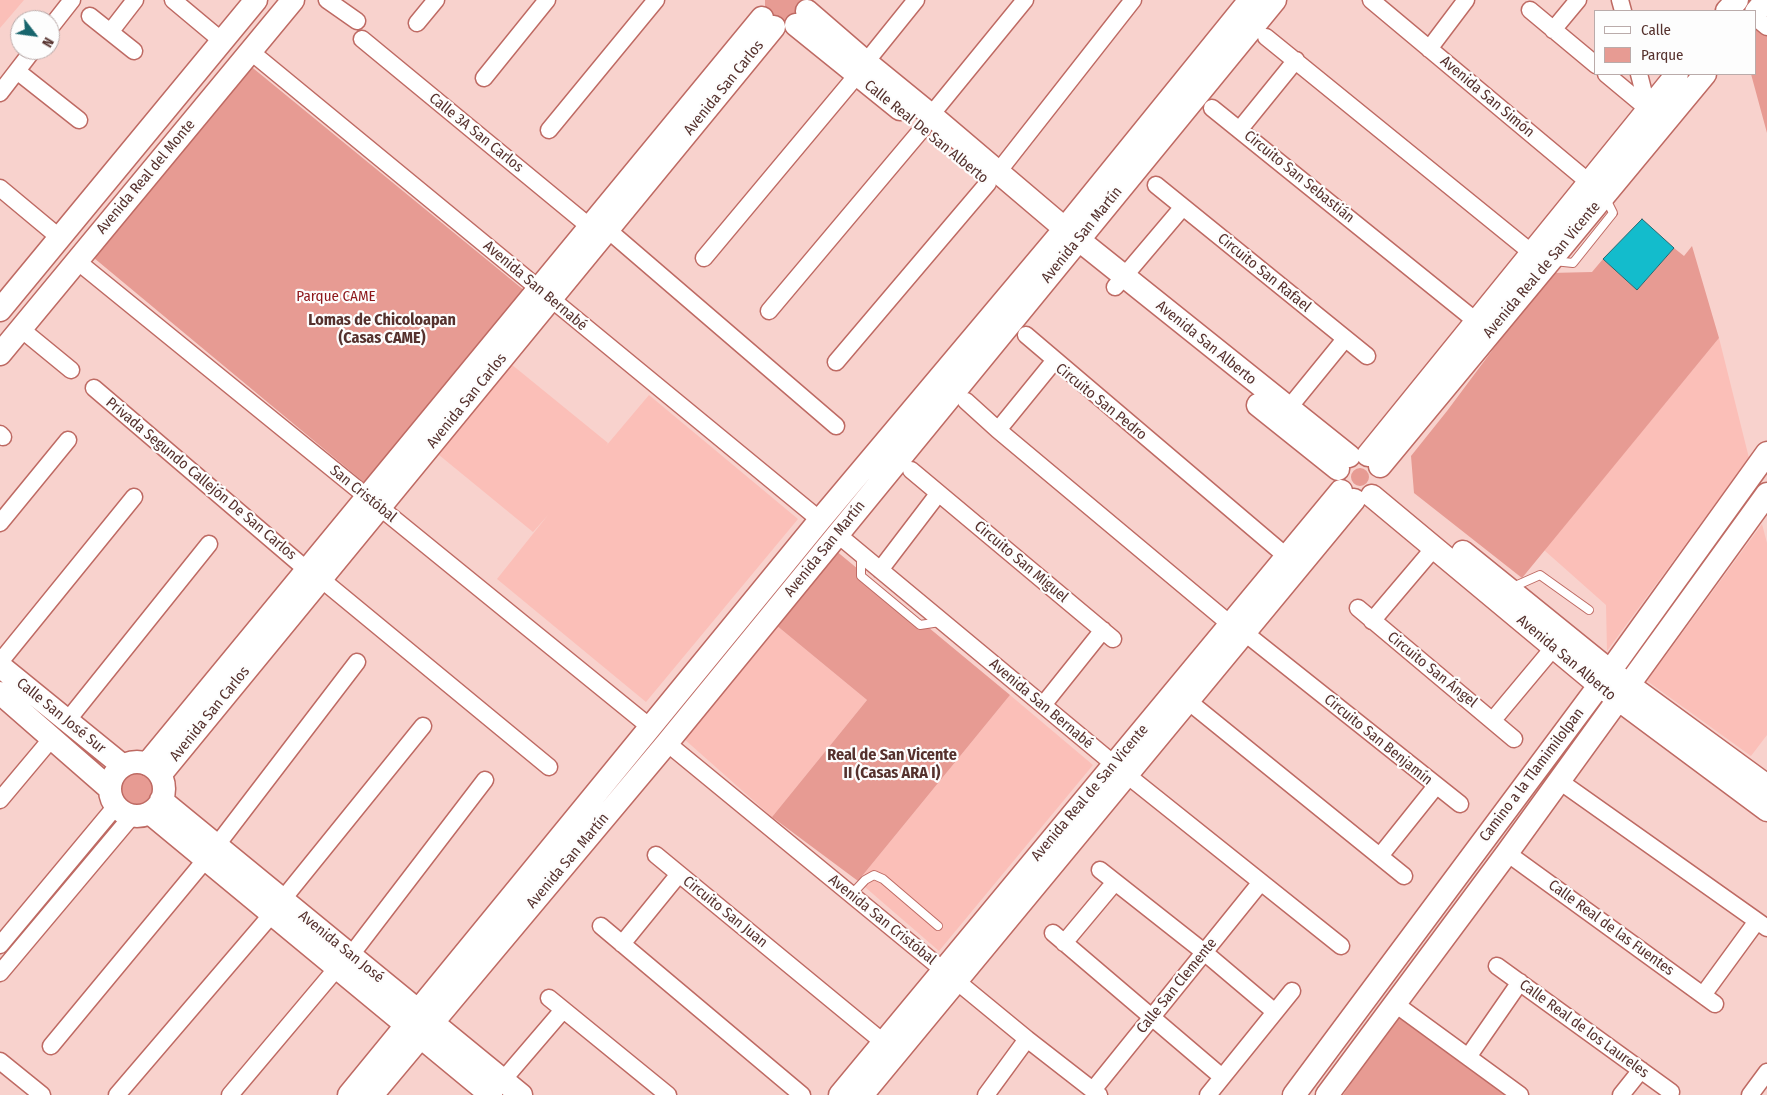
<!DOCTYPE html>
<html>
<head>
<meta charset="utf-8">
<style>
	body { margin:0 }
	#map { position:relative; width:1767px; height:1095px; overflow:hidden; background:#f8d2cd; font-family:"Fira Sans Condensed",sans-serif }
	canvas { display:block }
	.legend { position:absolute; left:1594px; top:10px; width:162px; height:65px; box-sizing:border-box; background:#fdfdfd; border:1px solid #baabaa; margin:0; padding:6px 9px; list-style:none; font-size:15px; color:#55312d }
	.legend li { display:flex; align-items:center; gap:10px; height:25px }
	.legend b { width:25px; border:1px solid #baabaa }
	.north { position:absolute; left:10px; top:10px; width:50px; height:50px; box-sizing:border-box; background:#fdfdfd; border:1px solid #baabaa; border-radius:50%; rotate:120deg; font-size:14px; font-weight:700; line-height:20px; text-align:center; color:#55312d }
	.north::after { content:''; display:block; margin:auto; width:18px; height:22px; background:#18656d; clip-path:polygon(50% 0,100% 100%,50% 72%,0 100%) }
</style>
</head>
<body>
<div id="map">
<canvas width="1767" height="1095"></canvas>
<ul class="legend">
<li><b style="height:6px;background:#fff"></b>Calle</li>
<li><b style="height:14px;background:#e79b93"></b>Parque</li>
</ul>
<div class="north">N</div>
</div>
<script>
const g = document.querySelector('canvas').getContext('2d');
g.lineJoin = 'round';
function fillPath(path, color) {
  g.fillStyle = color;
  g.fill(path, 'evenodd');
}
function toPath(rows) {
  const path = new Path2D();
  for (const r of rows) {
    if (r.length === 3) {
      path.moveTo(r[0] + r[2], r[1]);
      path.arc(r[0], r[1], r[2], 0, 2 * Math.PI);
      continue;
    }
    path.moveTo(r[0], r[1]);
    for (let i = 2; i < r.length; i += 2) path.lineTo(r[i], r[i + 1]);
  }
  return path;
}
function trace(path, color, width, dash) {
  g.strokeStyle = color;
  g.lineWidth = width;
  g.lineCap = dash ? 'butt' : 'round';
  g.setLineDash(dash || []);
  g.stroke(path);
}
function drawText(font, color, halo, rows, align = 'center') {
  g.font = font + ' "Fira Sans Condensed",sans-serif';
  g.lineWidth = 4.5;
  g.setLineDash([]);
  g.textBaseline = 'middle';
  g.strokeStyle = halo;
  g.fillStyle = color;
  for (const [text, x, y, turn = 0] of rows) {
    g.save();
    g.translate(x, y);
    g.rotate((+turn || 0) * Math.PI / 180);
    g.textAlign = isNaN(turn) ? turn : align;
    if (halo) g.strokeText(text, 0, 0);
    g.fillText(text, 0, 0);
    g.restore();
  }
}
const built = toPath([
	[0,0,24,0,0,28],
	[1719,338,1749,458,1607,651,1606,605,1544,550],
	[511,364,608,443,606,446,649,395,798,519,646,702,497,579,548,515,533,532,439,455],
	[1762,524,1767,543,1767,735,1751,756,1647,681],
	[776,625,867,700,772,817,683,738],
	[1010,695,1093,765,939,951,858,881]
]);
const green = toPath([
	[765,0,801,0,801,2,798,14,789,21,783,22,777,21,765,9],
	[1756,26,1767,35,1767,133,1751,74,1756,74],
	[248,64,525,291,366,484,94,258],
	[1692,246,1719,338,1522,578,1414,493,1411,456,1447,411,1550,273,1592,272,1603,259,1637,290,1674,248,1684,256],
	[1360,477,9],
	[835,550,1010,695,858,881,772,817,867,700,776,625],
	[136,788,19],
	[1398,1014,1506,1095,1343,1095]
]);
const building = toPath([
	[1642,219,1674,248,1637,290,1603,259,1642,219]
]);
const lane = toPath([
	[1554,261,1573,263,1613,213,1605,197],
	[861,556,861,576,920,625,940,622],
	[1513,587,1540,575,1589,610],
	[851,895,865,880,874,875,883,879,938,926]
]);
const street = toPath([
	[173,0,222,41],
	[327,0,357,21],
	[1371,0,1597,189],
	[1620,0,1623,11],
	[1530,10,1596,65],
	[90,16,134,51],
	[1756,18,1767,27],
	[417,23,436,0],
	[50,28,72,0],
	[1553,30,1578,0],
	[111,31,135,0],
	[1266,37,1532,253],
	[362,39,590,227],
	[1429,49,1466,0],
	[250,51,820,520],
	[866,62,916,0],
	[17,71,79,120],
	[1606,74,1648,109],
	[1639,74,1648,109],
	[484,78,547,0],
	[0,93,33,50],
	[1212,108,1476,321],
	[931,115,1025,0],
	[1240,129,1296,60],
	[549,130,656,0],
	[998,172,1133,0],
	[1156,185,1367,356],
	[0,188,60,238],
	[608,230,836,426],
	[704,258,857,75],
	[77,261,650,727],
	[1115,287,1182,208],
	[769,311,923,128],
	[21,329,71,370],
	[1026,335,1286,556],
	[836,362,988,183],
	[94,388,307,570],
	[966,401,998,430,1230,624],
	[1283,415,1345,339],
	[998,430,1055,360],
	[0,434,3,437],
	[911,470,1113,639],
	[0,523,68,440],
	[837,534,1127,775,1341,946],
	[880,570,938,494],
	[321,579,549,767],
	[1358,608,1514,739],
	[1372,621,1434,548],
	[1245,633,1460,804],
	[0,662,134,497],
	[1188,701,1404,876],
	[1043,705,1103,630],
	[1493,720,1554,647],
	[67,721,209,544],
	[667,743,1027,1039,1099,1095],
	[1558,780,1767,928],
	[0,800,52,738],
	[217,845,357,662],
	[1507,853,1715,1004],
	[656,855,883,1042],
	[1380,856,1436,786],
	[1100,870,1204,952,1275,1012],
	[283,899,423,726],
	[601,926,802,1095],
	[1053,933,1222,1077],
	[1064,943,1115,882],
	[622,944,679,874],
	[0,945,116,806],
	[351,955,485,780],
	[1497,966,1671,1092],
	[0,973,132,816],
	[1703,995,1757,921],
	[549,998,668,1095],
	[1394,1003,1520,1095],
	[51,1046,206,859],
	[1468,1057,1520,982],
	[0,1061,42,1095],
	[503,1080,563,1010],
	[1093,1090,1261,882],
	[117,1095,272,914],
	[230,1095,337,968],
	[986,1095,1027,1039],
	[1208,1095,1292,991],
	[1621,1095,1641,1070],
	[1750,1095,1767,1072]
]);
const secondary = toPath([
	[807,11,866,62,931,115,1064,228,1349,456],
	[1727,11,1737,0],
	[1756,12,1766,0],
	[796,25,900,109],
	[0,310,256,0],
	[0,354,293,0],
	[1258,405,1338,469],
	[1368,455,1677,74],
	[1380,466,1705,74],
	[1372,496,1599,685,1767,810],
	[1463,552,1610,671,1767,786],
	[0,666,123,766],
	[0,693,110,789],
	[137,789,27],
	[147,764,762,18],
	[160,775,774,27],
	[161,800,521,1095],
	[150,813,491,1095],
	[349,1095,820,520,1057,238,1250,0],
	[372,1095,667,743,1275,0],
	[840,1095,1341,491],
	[862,1095,1354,500],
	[1294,1095,1610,671,1767,453],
	[1327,1095,1507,853,1767,494]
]);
const streetNames = [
	["Avenida San Carlos",724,88,-51],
	["Avenida San Simón",1487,97,40],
	["Calle Real De San Alberto",926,132,39],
	["Calle 3A San Carlos",476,133,39],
	["Avenida Real del Monte",146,177,-50],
	["Circuito San Sebastián",1299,177,39],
	["Avenida San Martín",1082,235,-51],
	["Avenida Real de San Vicente",1542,270,-50],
	["Circuito San Rafael",1264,273,39],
	["Avenida San Bernabé",535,286,40],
	["Avenida San Alberto",1206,343,39],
	["Avenida San Carlos",467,401,-51],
	["Circuito San Pedro",1101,402,39],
	["Privada Segundo Callejón De San Carlos",201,479,40],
	["San Cristóbal",363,494,39],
	["Avenida San Martín",825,549,-51],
	["Circuito San Miguel",1021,562,40],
	["Avenida San Alberto",1566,658,40],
	["Circuito San Ángel",1432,670,39],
	["Avenida San Bernabé",1041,704,40],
	["Avenida San Carlos",210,714,-51],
	["Calle San José Sur",61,716,39],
	["Circuito San Benjamín",1378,740,39],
	["Camino a la Tlamimilolpan",1532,775,-53],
	["Avenida Real de San Vicente",1090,793,-50],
	["Avenida San Martín",568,861,-50],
	["Circuito San Juan",725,912,39],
	["Avenida San Cristóbal",882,920,39],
	["Calle Real de las Fuentes",1611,928,36],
	["Avenida San José",341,947,39],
	["Calle San Clemente",1177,986,-51],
	["Calle Real de los Laureles",1584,1029,36]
];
const parkNames = [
	["Parque CAME",336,297]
];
const neighbourhoodNames = [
	["Lomas de Chicoloapan",382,321],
	["(Casas CAME)",382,339],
	["Real de San Vicente",892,756],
	["II (Casas ARA I)",892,774]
];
fillPath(built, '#fbbfb8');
fillPath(green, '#e79b93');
fillPath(building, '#13bccc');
trace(building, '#28676f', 1);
trace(lane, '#be6a63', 10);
trace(street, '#be6a63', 19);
trace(secondary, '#be6a63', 25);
trace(lane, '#fff', 8);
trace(street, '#fff', 16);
trace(secondary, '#fff', 22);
drawText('15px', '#55312d', '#fdfdfd', streetNames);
drawText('15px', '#8d171a', '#fdfdfd', parkNames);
drawText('bold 16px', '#55312d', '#fdfdfd', neighbourhoodNames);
</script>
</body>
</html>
